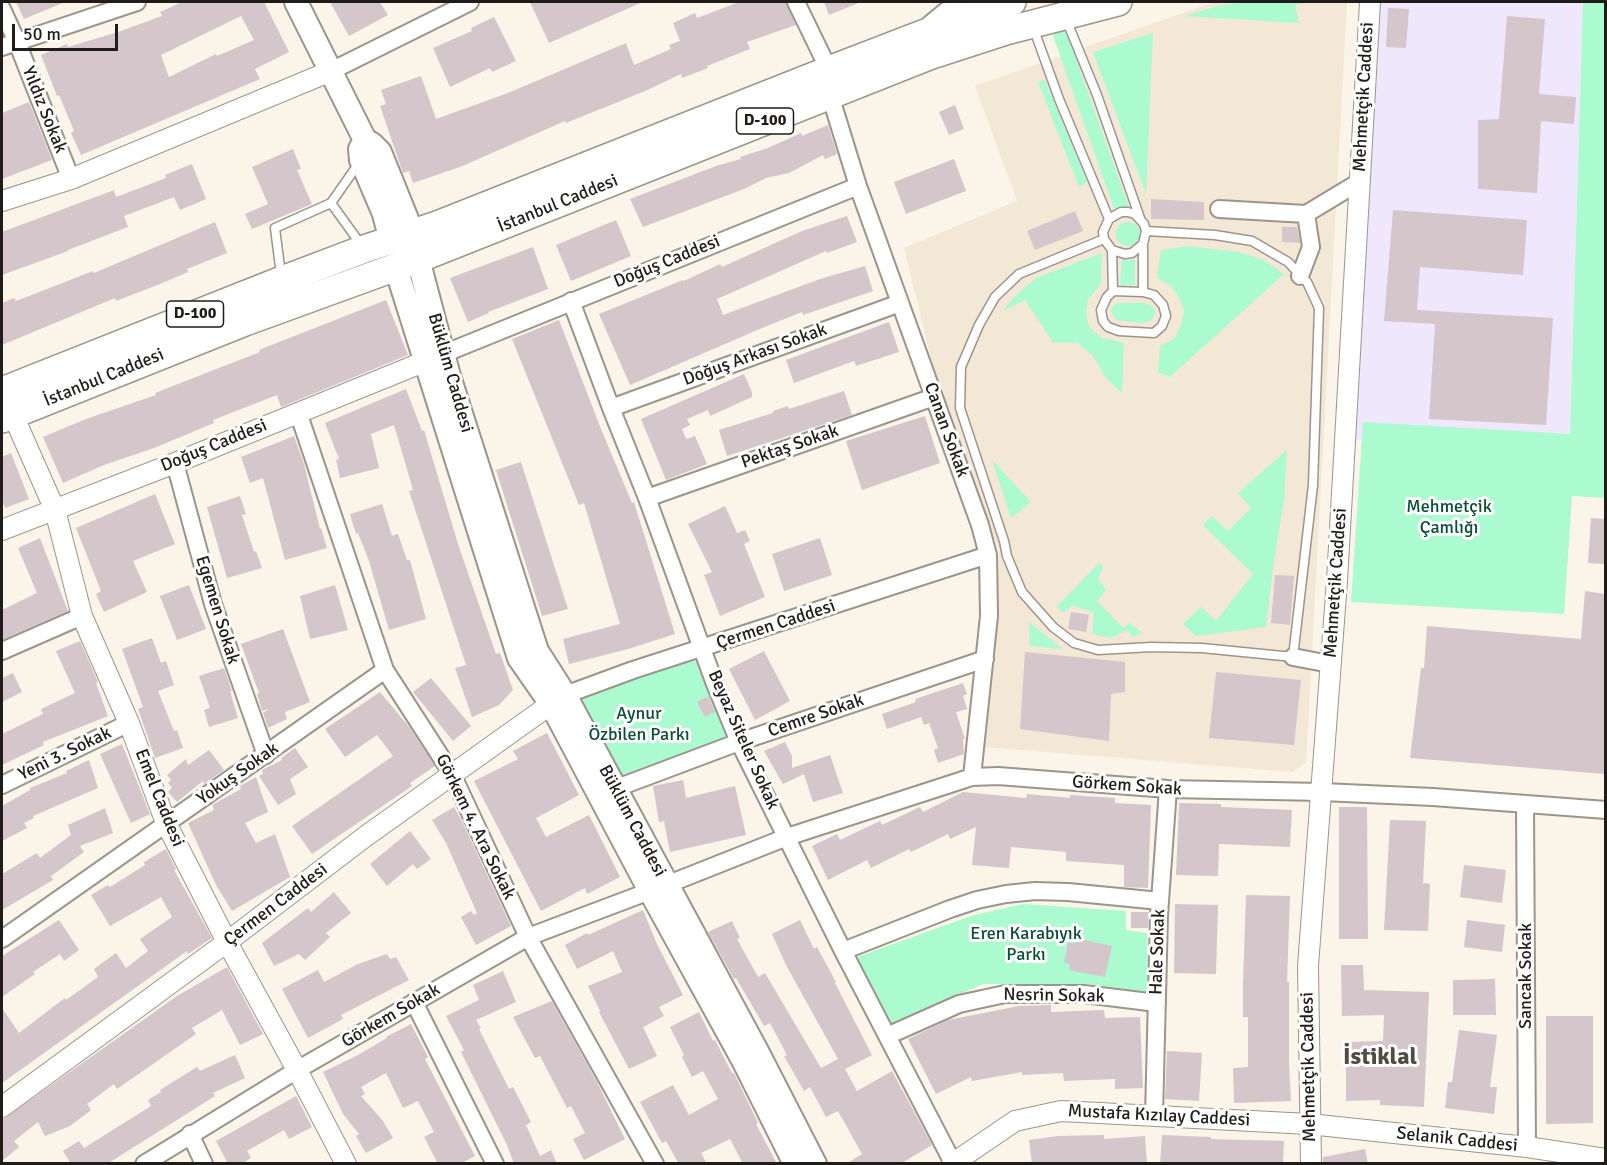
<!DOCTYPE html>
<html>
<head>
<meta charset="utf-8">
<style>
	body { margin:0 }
	#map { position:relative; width:1607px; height:1165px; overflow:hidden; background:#fbf4e9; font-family:Signika,sans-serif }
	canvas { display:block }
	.frame { position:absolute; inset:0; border:3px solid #1f1c19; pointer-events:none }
	.scale { position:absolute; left:12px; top:24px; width:106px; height:27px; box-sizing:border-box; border:3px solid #1f1c19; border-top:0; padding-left:8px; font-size:18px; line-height:21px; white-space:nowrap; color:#1f1c19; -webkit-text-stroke:4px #fff; paint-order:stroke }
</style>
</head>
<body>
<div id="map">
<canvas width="1607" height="1165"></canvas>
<div class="frame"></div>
<div class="scale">50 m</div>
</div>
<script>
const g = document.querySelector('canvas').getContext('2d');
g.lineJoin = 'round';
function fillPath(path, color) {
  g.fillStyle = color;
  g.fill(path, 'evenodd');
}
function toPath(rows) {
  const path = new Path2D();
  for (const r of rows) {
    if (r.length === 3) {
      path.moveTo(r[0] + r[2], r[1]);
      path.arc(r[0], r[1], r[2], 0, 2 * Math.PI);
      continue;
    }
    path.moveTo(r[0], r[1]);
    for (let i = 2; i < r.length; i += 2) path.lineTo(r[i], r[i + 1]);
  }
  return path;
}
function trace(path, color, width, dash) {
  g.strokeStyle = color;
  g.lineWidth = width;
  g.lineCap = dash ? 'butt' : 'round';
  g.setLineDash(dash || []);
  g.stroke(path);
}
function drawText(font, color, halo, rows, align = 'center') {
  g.font = font + ' Signika,sans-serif';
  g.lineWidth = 6;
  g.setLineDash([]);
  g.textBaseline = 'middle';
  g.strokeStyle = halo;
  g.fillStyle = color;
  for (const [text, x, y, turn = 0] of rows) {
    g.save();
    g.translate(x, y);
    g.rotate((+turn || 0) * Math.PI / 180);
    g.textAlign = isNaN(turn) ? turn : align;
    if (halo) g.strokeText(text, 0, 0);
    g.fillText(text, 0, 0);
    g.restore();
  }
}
const built = toPath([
	[1214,2,1347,2,1306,763,1292,772,985,747,994,660,999,550,937,383,904,248,1017,201,975,86]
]);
const education = toPath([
	[1380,2,1583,2,1570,433,1351,440]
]);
const green = toPath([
	[1246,2,1310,2,1295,5,1299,23,1185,16,1217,6],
	[1583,2,1606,2,1606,498,1572,496,1564,614,1351,602,1363,422,1570,434],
	[1058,30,1066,31,1129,207,1114,208,1053,36],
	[1153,33,1146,194,1093,52],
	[1045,80,1087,182,1079,187,1038,82],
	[1128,234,12],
	[1188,246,1239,252,1264,260,1284,274,1170,377,1158,372,1160,346,1175,338,1181,325,1184,310,1179,297,1171,286,1157,278,1161,250],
	[1102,253,1101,284,1088,299,1086,314,1089,327,1102,338,1124,343,1122,393,1106,378,1093,356,1078,343,1053,342,1025,300,1003,311,1011,300,1036,278],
	[1122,259,1127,261,1135,259,1135,285,1120,285],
	[1117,303,1145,303,1152,306,1156,313,1151,321,1143,323,1116,320,1111,311,1113,306],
	[1287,450,1284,500,1273,568,1266,627,1196,636,1183,624,1201,607,1216,621,1253,574,1203,525,1212,516,1228,531,1251,508,1238,493],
	[992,460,1031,502,1011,518],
	[1099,563,1103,565,1098,579,1106,590,1097,601,1123,628,1130,623,1142,633,1133,637,1127,630,1111,638,1092,634,1094,612,1072,606,1062,613,1057,606],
	[1029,622,1063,649,1030,646],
	[687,661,700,662,729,736,615,781,574,699],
	[1023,904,1126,911,1126,930,1147,933,1148,993,1089,984,983,984,890,1026,857,957,974,915]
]);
const building = toPath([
	[16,2,65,2,24,19],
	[182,2,264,2,289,52,255,69,260,79,81,155,71,133,74,131,59,95,57,96,41,55,67,44,68,47,118,32,162,16,160,12],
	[241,16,254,40,217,56,216,54,169,77,161,55],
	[330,2,380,2,388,15,349,36],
	[530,2,643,2,549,43],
	[739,2,786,2,796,25,747,42,750,49,707,66,708,68,682,78,681,74,645,91,566,123,565,121,460,167,413,183,409,171,403,173,380,106,386,104,381,90,421,76,436,119,508,93,626,43,634,65,671,49,669,45,680,41,673,23,695,13,697,18],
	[824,2,861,2,829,15],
	[1388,8,1409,9,1406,48,1386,47],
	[1507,16,1545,19,1539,94,1576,97,1574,124,1541,121,1537,193,1478,189,1478,120,1499,119],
	[494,17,516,61,492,72,490,68,450,87,433,48,472,31,471,28],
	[29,102,52,160,2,179,2,113],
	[955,105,964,129,949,135,939,112],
	[828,125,837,154,825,159,823,155,789,173,766,178,744,189,643,227,630,199,716,166,741,159,740,157,768,148,801,133,802,136],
	[293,149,301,169,297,170,312,204,252,229,245,214,268,204,252,167],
	[954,159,966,191,906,214,894,182],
	[192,164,206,199,180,210,174,197,124,216,128,227,68,250,68,251,2,275,2,232,114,190,116,197,166,178,165,175],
	[1151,199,1204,202,1204,220,1151,219],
	[1393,210,1527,220,1523,275,1420,267,1417,310,1553,318,1546,425,1429,419,1435,324,1384,321],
	[1075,211,1083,231,1035,250,1027,231],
	[847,216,857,242,827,253,826,251,717,299,723,315,820,279,865,266,873,291,803,315,802,312,762,328,630,385,599,314,683,280,684,281,720,264,722,267,802,231],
	[616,220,631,256,571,281,556,245],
	[215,222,227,253,187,269,188,272,160,284,116,301,115,298,2,345,2,303,14,298,16,301,93,271,94,273],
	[1282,227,1297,227,1300,243,1282,242],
	[533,247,548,289,488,312,489,313,468,322,450,278],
	[386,300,408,355,281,407,277,395,213,420,214,423,154,448,104,465,63,483,43,437,86,419,156,395,155,393,260,352,259,350],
	[559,320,601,429,632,503,634,502,675,634,628,649,569,664,563,639,620,624,584,503,579,505,512,339],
	[889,322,899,352,856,366,854,361,794,383,786,360],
	[744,374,752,392,752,397,710,416,708,410,687,419,690,425,682,429,686,439,695,436,707,464,666,480,641,419],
	[406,389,422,431,424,430,458,544,496,654,500,653,513,690,499,705,472,717,455,668,466,665,409,491,413,490,394,425,371,434,379,468,340,478,336,460,339,459,325,423],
	[844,391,852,415,727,456,719,430,773,413,773,411,788,406,789,409],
	[925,416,940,463,862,490,846,441],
	[294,436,304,464,320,529,321,528,327,548,285,560,263,478,250,483,241,457],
	[11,453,29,499,5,508,2,499,2,457],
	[521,462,568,609,542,616,496,470],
	[155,494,175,544,133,561,147,592,104,612,96,594,101,591,76,528],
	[240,496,246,514,242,515,254,552,256,551,262,568,227,578,207,507],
	[382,504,392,536,398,534,407,560,410,560,426,619,389,630,369,561,358,533,356,534,350,514],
	[725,506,737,533,745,530,750,541,744,544,765,597,720,616,704,575,712,572,688,524],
	[1591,518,1605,519,1605,564,1588,563],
	[40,538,68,611,2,640,2,610,37,593,18,548],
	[820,538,832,575,784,591,772,554],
	[1275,575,1294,576,1290,625,1271,623],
	[189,585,206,629,177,640,160,596],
	[335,585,348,630,310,639,300,596],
	[1585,591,1605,594,1605,774,1410,758,1421,668,1424,668,1427,626,1581,639],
	[1071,612,1089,615,1086,632,1068,629],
	[283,629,310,702,285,712,287,719,268,728,263,713,269,709,262,711,257,694,259,693,241,644],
	[152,638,161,663,166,661,174,685,158,691,174,731,177,730,183,748,155,758,138,709,143,707,122,649],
	[80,641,98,682,96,683,108,716,43,742,44,745,2,765,2,734,43,714,41,709,75,693,56,651],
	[764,651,790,701,755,720,729,669],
	[1025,652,1125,662,1125,692,1111,694,1109,741,1020,729],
	[224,668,232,691,230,691,238,718,209,727,204,710,210,708,199,676],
	[1216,672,1301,680,1294,745,1209,738],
	[13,673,22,692,2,702,2,678],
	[431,678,471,726,453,741,413,692],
	[963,683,967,694,963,696,967,709,956,712,965,739,963,739,964,754,938,763,934,750,938,748,929,723,924,725,921,717,887,729,882,714,916,702,915,699],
	[380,692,410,728,435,766,410,783,412,786,312,854,292,826,393,756,377,735,345,757,325,729],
	[708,696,715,712,705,717,697,702],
	[547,733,579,795,536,818,546,837,589,815,620,877,587,894,585,888,541,911,474,781,518,759,513,751],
	[785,742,792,756,792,768,830,755,843,793,813,802,804,774,783,784,764,751],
	[122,744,150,814,131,823,100,754],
	[295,748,308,767,290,779,296,794,278,805,259,776,263,774,262,770,282,760,281,758],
	[209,750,224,770,204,784,203,781,177,802,168,792,172,788,168,783,171,780,167,775,186,759,188,765],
	[89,760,98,788,33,816,34,818,24,823,27,828,2,841,2,806,30,790,30,788,67,773,66,771],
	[256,777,268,812,245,823,256,843,275,834,290,877,232,911,216,885,188,823,214,810,212,805,241,789,240,786],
	[683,780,686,798,735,786,746,835,670,852,664,821,659,822,653,786],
	[963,792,1026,798,1027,794,1070,798,1070,795,1115,798,1115,803,1151,805,1148,888,1124,887,1124,865,1066,861,1066,852,1011,847,1009,868,972,865,976,827,950,839,948,834,911,852,909,849,871,868,867,860,828,880,812,846,837,834,840,840,880,821,882,825,920,807,923,812],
	[1179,803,1221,804,1221,807,1292,810,1290,847,1219,844,1218,876,1176,875],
	[454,807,462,821,511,926,476,945,461,917,471,911,474,915,477,913,446,843,432,820],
	[1339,807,1367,807,1368,939,1339,939],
	[105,808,113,833,80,846,84,852,51,876,53,880,2,910,2,874,37,853,40,858,71,835,68,825],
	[1390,820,1426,821,1423,883,1430,884,1428,931,1384,930],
	[410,831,431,859,417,869,413,864,387,886,370,864],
	[166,849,176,869,174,870,212,938,188,954,187,951,2,1083,2,1008,19,1033,65,998,66,1000,98,977,94,969,116,953,126,968,148,951,140,939,172,917,161,897,110,926,91,895,108,885,110,887,145,865,144,862],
	[1464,865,1506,870,1502,903,1460,897],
	[334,892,351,913,326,933,330,937,305,960,299,954,274,966,262,943,308,908,311,912],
	[1246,895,1290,896,1287,982,1289,982,1289,1065,1291,1101,1234,1103,1233,1068,1248,1067,1248,1017,1243,1017,1243,983],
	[1175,904,1218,905,1216,974,1174,973],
	[643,910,657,944,683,995,659,1007,664,1016,643,1027,657,1056,629,1069,599,1012,600,1011,588,986,622,972,613,951,577,969,565,945,587,933,588,935],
	[1131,912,1149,912,1148,928,1131,928],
	[59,920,79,950,64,961,60,954,33,972,35,974,2,997,2,956],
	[800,920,814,949,817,947,836,982,835,983,872,1055,845,1069,857,1091,892,1071,932,1145,900,1164,846,1164,862,1154,838,1111,826,1117,810,1087,804,1091,784,1056,787,1055,770,1023,764,1026,736,978,734,979,708,932,732,921,740,938,737,939,758,977,765,973,821,1068,838,1059,786,965,772,934],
	[1467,920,1505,925,1502,952,1464,947],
	[1076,938,1112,946,1105,977,1069,970,1070,964,1064,962,1068,942,1074,944],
	[387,954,390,959,396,957,409,980,341,1015,343,1019,308,1038,282,989,318,970,324,982,358,964],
	[1341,965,1363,965,1364,990,1429,992,1424,1107,1380,1105,1380,1100,1346,1101,1346,1042,1383,1041,1384,1015,1342,1016],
	[227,967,263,1034,240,1045,222,1010,192,1028,196,1034,117,1089,114,1084,87,1104,91,1110,70,1126,45,1136,38,1122,14,1141,19,1147,2,1161,2,1120,177,996],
	[503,971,516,1002,476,1020,481,1028,479,1029,509,1089,513,1087,531,1122,526,1125,540,1156,551,1150,557,1164,514,1164,507,1145,461,1052,464,1050,446,1016,479,1000,473,985],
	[1495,979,1496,1015,1453,1015,1453,980],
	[552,1001,597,1082,625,1139,584,1160,573,1139,585,1133,571,1106,567,1108,540,1056,535,1058,513,1017],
	[1051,1005,1051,1012,1104,1010,1105,1018,1140,1017,1143,1088,1115,1089,1115,1079,1064,1081,1063,1073,1022,1075,1022,1072,972,1081,971,1077,936,1094,908,1039,948,1020,1019,1006],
	[699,1012,713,1041,715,1040,732,1073,734,1073,758,1123,756,1124,777,1164,743,1164,730,1139,701,1153,707,1164,679,1164,666,1141,662,1143,640,1102,673,1085,689,1115,718,1099,703,1071,692,1077,682,1057,684,1055,670,1027],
	[1546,1016,1593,1016,1593,1123,1546,1124],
	[411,1024,428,1057,425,1059,475,1156,460,1164,438,1164,424,1137,434,1132,418,1101,403,1108,386,1073,361,1087,365,1094,361,1096,383,1121,393,1138,366,1153,356,1136,359,1134,343,1114,323,1072,358,1055,387,1038,386,1037],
	[1459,1030,1497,1035,1490,1087,1497,1087,1494,1114,1445,1108,1448,1082,1452,1082],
	[1167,1051,1202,1053,1199,1101,1165,1099],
	[235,1055,245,1078,213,1093,215,1096,107,1164,71,1164,63,1151,79,1141,84,1148,151,1106,148,1100,161,1092,160,1090,197,1067,200,1071],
	[296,1096,312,1127,289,1139,284,1130,247,1151,251,1158,241,1164,228,1164,216,1141],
	[1104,1135,1104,1139,1145,1136,1147,1164,1032,1164,1029,1140,1058,1136],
	[1162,1135,1211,1137,1211,1139,1284,1141,1283,1164,1160,1164],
	[1365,1149,1368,1164,1323,1164,1323,1157]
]);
const service = toPath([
	[1066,19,1097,95,1140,218],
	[1033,27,1059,99,1109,219],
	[331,203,362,246],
	[1104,239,1019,274,995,297,979,325,961,367,960,408,1004,541,1007,556,1022,592,1053,627,1074,643,1098,650,1151,647,1202,648,1293,657,1313,485,1319,308,1307,282,1288,262,1252,241,1215,235,1146,231],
	[1143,244,1132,253,1125,254,1112,250,1104,239,1103,232,1109,219,1121,212,1128,212,1135,214,1144,224,1146,231,1143,244,1143,292],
	[1112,250,1113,291],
	[281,275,275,228,331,203,359,163],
	[1113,291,1143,292,1154,295,1163,305,1166,316,1162,326,1154,333,1119,331,1108,327,1103,321,1101,310,1107,297,1113,291]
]);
const minor = toPath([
	[796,2,829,70],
	[2,9,17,42,71,179],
	[930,24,957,2],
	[2,47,137,2],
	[331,71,470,2],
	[830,95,858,186,980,525,988,555,989,616,972,777],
	[1219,209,1306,214,1359,182],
	[1300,276,1311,247,1306,214],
	[571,301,611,408,647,498,715,684,739,742,843,951,953,1163],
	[443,354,858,186],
	[611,408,900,303],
	[298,412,385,670,452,774,528,937,655,1164],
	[175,463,213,604,266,755],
	[647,498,934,397],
	[2,651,82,616],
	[1293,657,1330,664],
	[565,695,633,670,988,555],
	[2,785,129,723],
	[614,789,739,742,985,659],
	[1525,805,1527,1147],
	[666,885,787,837,972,777,998,776,1168,789,1322,792,1433,797,1606,810],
	[2,939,385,670],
	[843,951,950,909,977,900,1006,894,1035,891,1068,892,1160,901],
	[414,1002,495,1164],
	[887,1036,959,1004,1005,994,1084,994,1157,1003],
	[1154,1116,1159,915,1168,789],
	[190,1134,204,1164],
	[144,1164,297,1070,528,937,650,891]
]);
const tertiary = toPath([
	[2,201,71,179,331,71],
	[13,415,55,510,82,616,129,723,166,823,227,942,297,1070,346,1164],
	[2,530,175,463,426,361],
	[2,1107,227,942,366,836,551,704],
	[952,1164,1015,1121,1061,1111,1309,1124,1527,1147,1606,1159],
	[1311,1164,1308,966,1337,581,1370,2]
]);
const secondary = toPath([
	[296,2,365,140,372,144,380,152,413,234],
	[365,140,360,149,361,160,384,214,391,241],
	[418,259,449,376,537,651,565,695,758,1053,815,1164],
	[396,268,519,658,551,704,650,891,744,1062,795,1164]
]);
const trunk = toPath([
	[2,391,282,280,364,249,437,225,829,70,990,8,1012,2],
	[2,419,245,322,418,259,929,56,1006,31,1118,2]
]);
const shields = [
	[765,121,57],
	[195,314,57]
];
const shieldNames = [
	["D-100",765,121],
	["D-100",195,314]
];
const streetNames = [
	["Mehmetçik Caddesi",1364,97,-87],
	["Yıldız Sokak",44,110,68],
	["İstanbul Caddesi",558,204,-22],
	["Doğuş Caddesi",667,262,-22],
	["Doğuş Arkası Sokak",755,355,-20],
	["Büklüm Caddesi",450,373,74],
	["İstanbul Caddesi",104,378,-22],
	["Canan Sokak",946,430,70],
	["Doğuş Caddesi",214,446,-22],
	["Pektaş Sokak",790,447,-19],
	["Mehmetçik Caddesi",1336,583,-86],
	["Egemen Sokak",217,610,73],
	["Çermen Caddesi",776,625,-18],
	["Cemre Sokak",816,716,-19],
	["Beyaz Siteler Sokak",743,740,66],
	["Yeni 3. Sokak",65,754,-26],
	["Yokuş Sokak",238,774,-35],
	["Görkem Sokak",1127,786,4],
	["Emel Caddesi",159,798,68],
	["Büklüm Caddesi",632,821,62],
	["Görkem 4. Ara Sokak",475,827,64],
	["Çermen Caddesi",276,905,-37],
	["Hale Sokak",1158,952,-88],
	["Sancak Sokak",1526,976,-90],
	["Nesrin Sokak",1054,996,1],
	["Görkem Sokak",391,1016,-30],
	["Mehmetçik Caddesi",1309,1067,-91],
	["Mustafa Kızılay Caddesi",1159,1116,3],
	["Selanik Caddesi",1457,1140,6]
];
const parkNames = [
	["Mehmetçik",1449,507],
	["Çamlığı",1449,528],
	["Aynur",639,714],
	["Özbilen Parkı",639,735],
	["Eren Karabıyık",1026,934],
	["Parkı",1026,955]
];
const districtNames = [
	["İstiklal",1380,1058]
];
fillPath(built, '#f3e7d6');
fillPath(education, '#efe7fc');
fillPath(green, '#acfacf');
fillPath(building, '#d4c6cb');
trace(service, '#9c958b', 11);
trace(minor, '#9c958b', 20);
trace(tertiary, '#9c958b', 22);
trace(secondary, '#9c958b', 26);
trace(trunk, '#9c958b', 30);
trace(service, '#fff', 8);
trace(minor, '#fff', 16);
trace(tertiary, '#fff', 20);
trace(secondary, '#fff', 22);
trace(trunk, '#fff', 27);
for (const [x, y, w] of shields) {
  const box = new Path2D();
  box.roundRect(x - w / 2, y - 13, w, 26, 4.5);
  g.fillStyle = '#fff';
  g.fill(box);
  trace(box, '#1f1c19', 1.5);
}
drawText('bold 16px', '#1f1c19', null, shieldNames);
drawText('18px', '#1f1c19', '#fff', streetNames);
drawText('18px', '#094f33', '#fff', parkNames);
drawText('bold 24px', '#514b42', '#fff', districtNames);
</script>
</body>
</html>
